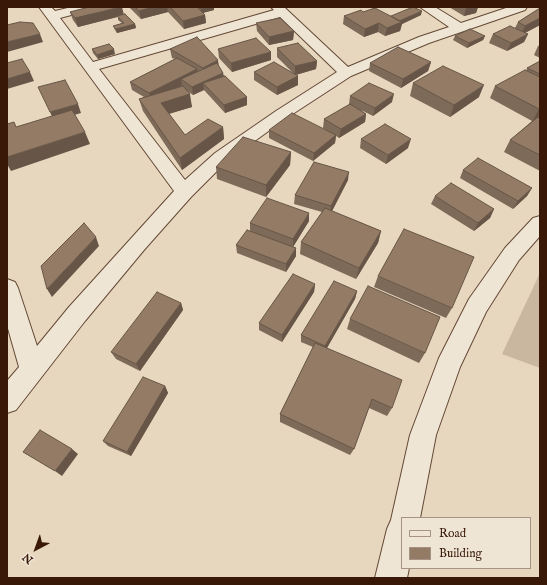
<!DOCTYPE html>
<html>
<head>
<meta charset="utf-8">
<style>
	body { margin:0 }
	#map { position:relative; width:547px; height:585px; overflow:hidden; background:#e7d7be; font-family:"IM FELL English",serif }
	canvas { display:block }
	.frame { position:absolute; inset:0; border:8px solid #391807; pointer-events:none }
	.legend { position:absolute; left:401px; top:517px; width:130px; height:52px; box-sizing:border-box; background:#efe5d5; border:1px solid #a69383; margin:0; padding:5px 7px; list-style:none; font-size:12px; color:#391807 }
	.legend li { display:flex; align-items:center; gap:8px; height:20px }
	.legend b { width:20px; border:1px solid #a69383 }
	.north { position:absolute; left:16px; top:529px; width:40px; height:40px; -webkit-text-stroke:3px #efe5d5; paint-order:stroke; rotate:221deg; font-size:11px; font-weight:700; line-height:16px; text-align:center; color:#391807 }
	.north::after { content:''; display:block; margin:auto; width:14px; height:18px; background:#391807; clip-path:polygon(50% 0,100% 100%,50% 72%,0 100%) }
</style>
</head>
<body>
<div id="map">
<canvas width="547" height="585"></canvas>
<div class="frame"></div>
<ul class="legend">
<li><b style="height:5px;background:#efe5d5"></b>Road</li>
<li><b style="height:11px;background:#937b66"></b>Building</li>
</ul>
<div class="north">N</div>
</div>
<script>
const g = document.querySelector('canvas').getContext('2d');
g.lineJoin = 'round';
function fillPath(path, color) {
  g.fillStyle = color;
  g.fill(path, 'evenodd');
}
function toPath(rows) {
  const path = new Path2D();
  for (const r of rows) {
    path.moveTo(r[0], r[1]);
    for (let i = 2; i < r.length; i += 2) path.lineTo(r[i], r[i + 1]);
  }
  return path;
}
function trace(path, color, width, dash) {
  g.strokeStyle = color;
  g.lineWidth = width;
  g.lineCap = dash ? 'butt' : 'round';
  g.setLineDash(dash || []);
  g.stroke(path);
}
const green = toPath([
	[540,273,540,368,502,354]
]);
const minor = toPath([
	[39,7,51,7,55,11,72,7,92,7,90,10,60,18,93,62,274,10,271,7,284,7,348,67,419,37,449,27,420,7,435,7,461,23,509,7,527,7,525,10,429,43,351,76,288,117,227,161,191,197,144,250,85,321,16,410,7,413,7,381,19,367,7,325,7,279,15,282,18,288,37,346,69,307,174,191,39,7],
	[280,17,337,72,276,111,215,153,185,180,99,69,280,17],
	[540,216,540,236,519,260,486,312,460,367,436,435,420,518,402,518,402,568,409,568,407,578,375,578,387,529,391,520,410,435,439,358,469,299,505,248,533,218,540,216]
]);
const wall = toPath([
	[129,7,167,7,168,12,141,19],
	[167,7,214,7,214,10,203,13,205,15,206,23,184,29,168,12],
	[449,7,478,7,476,13,464,16],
	[540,8,540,25,525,33,528,34,524,42,507,51,489,43,493,34,515,28,518,22],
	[70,12,124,14,135,24,136,28,117,33,115,30,113,26,122,23,118,20,118,17,78,27,73,20],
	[363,12,391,16,421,15,402,24,400,31,385,36,378,32,364,37,343,24,344,16],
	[256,23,294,31,293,40,269,45,257,31],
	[455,36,485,36,483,40,467,48,453,40],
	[540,45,540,58,534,55,538,46],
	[277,48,317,61,316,69,296,75,298,76,298,85,277,95,254,80,254,72,293,73,277,57],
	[92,49,115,54,98,59,93,53],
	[170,49,218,65,223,73,224,76,247,97,247,105,225,113,204,90,193,95,187,91,192,107,169,114,185,135,223,127,224,139,182,170,143,111,139,99,144,97,132,90,130,82,175,59,172,58],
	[218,49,271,52,271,60,232,72,219,58],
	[540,61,540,117,539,117,540,118,540,171,504,152,510,140,532,121,490,98,495,86,526,71,527,68],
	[431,62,428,71,401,88,369,71,370,63],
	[413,83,479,97,450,117,410,96],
	[350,96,392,102,373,116,361,110,366,114,365,122,339,138,336,136,335,143,313,161,269,138,269,130,326,130,323,128,324,119,349,105],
	[361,139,408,148,386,164,360,148],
	[291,152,290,165,266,197,217,179,216,167],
	[463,170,532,188,527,196,513,209,460,178],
	[348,180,332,211,381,231,378,243,356,279,300,254,301,242,322,212,294,204,295,195],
	[435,196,494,209,490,218,474,231,431,204],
	[309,221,293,247,296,248,296,256,286,272,237,253,236,245,250,231,250,223],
	[378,276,452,308,446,318,374,287],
	[315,284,314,292,282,342,259,330,259,323],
	[357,291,355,299,327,348,392,408,387,416,369,408,354,449,350,455,280,422,280,414,313,347,301,342,301,335],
	[181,303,183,310,140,371,116,359,111,352],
	[350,319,425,353,419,363,347,329],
	[165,386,168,393,131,456,108,446,103,441]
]);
const shadedWall = toPath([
	[121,7,122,7,124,15,78,27,75,18],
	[153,7,167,7,168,12,141,19,139,11],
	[210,7,214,7,214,10,202,13,201,9],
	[470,7,478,7,476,13,464,16,466,8],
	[422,11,421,15,402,24,400,31,385,36,387,28,399,21],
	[205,15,206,23,184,29,183,21],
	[540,18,540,25,521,35,525,26],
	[379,23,378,32,364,37,365,29],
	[135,24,136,28,117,33,116,29],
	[294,31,293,40,269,45,269,37],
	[40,34,43,42,7,52,7,42],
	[528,34,524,42,507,51,511,43],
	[485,36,483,40,467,48,469,43],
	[114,49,115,54,98,59,97,55],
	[271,52,271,60,232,72,231,63],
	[218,60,219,68,204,76,203,68],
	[317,61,316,69,295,75,295,66],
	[431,62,428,71,401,88,403,79],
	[197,69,198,77,181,79,182,85,152,102,149,93],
	[30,72,34,81,7,89,7,79],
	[223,73,224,82,203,83,204,90,193,95,192,87],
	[298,76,298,85,277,95,277,87],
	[484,85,479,97,450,117,454,105],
	[190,94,192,107,164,115,161,103],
	[394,94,392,102,373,116,375,108],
	[247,97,247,105,225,113,224,105],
	[78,104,81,113,54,121,50,112],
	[540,108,540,117,532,122,539,109],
	[366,114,365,122,339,138,341,129],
	[223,127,224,139,182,170,180,158],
	[85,132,90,144,11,171,7,164,7,157],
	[336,135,335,143,313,161,314,153],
	[411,139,408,148,386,164,388,155],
	[291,152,290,165,266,197,266,185],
	[349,172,348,180,330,215,331,206],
	[532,188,527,196,513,209,518,201],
	[494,209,490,218,474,231,478,223],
	[309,213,309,221,293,247,293,239],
	[381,231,378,243,356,279,359,268],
	[96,237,99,246,52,297,47,289],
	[296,248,296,256,286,272,286,264],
	[315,284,314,292,282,342,282,335],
	[357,291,355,299,324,353,325,346],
	[181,303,183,310,140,371,136,364],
	[165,386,168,393,131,456,127,452],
	[72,449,78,454,62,476,55,471]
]);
const building = toPath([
	[89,7,121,7,75,18,70,12,89,7],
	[135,7,153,7,139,11,135,7],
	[170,7,197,7,205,15,183,21,170,7],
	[199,7,210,7,201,9,199,7],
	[413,7,422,11,399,21,391,16,413,7],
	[375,8,402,22,387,28,379,23,365,29,344,16,361,10,363,12,375,8],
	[540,8,540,18,525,26,518,22,540,8],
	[125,14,135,24,116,29,113,26,124,23,117,16,125,14],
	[280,18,294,31,269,37,256,23,280,18],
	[20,22,33,23,40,34,7,42,7,25,20,22],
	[510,26,528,34,511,43,493,34,510,26],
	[470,29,485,36,469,43,455,36,470,29],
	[197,37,218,60,203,68,170,49,197,37],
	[256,38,271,52,231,63,218,49,256,38],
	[298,43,317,61,295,66,277,48,298,43],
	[109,44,114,49,97,55,92,49,109,44],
	[398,47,431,62,403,79,370,63,398,47],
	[177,58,197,69,149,93,130,82,177,58],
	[22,59,30,72,7,79,7,63,22,59],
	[540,61,540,74,527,68,540,61],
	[274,62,298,76,277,87,254,72,274,62],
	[217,63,223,73,192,87,181,79,217,63],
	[443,66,484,85,454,105,413,83,443,66],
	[525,70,540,77,540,108,539,109,495,86,525,70],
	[225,76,247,97,224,105,203,83,225,76],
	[65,80,78,104,50,112,38,87,65,80],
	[369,83,394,94,375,108,350,96,369,83],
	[183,86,190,94,161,103,185,135,208,119,223,127,180,158,139,99,183,86],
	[350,104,366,114,341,129,324,119,350,104],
	[72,110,85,132,7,157,7,124,14,122,16,127,72,110],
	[292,113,336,135,314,153,269,130,292,113],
	[538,117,540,118,540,155,510,140,538,117],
	[385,124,411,139,388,155,361,139,385,124],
	[243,137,291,152,266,185,216,167,243,137],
	[478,158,532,188,518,201,463,170,478,158],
	[314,162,349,172,331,206,295,195,314,162],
	[451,183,494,209,478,223,435,196,451,183],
	[267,198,309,213,293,239,250,223,267,198],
	[325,208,381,231,359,268,301,242,325,208],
	[84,223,96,237,47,289,41,266,84,223],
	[404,229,474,257,452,308,378,276,404,229],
	[247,230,296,248,286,264,236,245,247,230],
	[293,274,315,284,282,335,259,323,293,274],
	[334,281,357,291,325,346,301,335,334,281],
	[368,286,440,317,425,353,350,319,368,286],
	[157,292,181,303,136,364,111,352,157,292],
	[315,343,402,380,392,408,372,399,354,449,280,414,315,343],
	[143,377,165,386,127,452,103,441,143,377],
	[40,430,72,449,55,471,23,452,40,430]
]);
fillPath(green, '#c9b79f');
trace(minor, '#644835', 2);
fillPath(minor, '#efe5d5');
fillPath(wall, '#7e6a58');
fillPath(shadedWall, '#675647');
fillPath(building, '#937b66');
trace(building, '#675647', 1);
</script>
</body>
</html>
